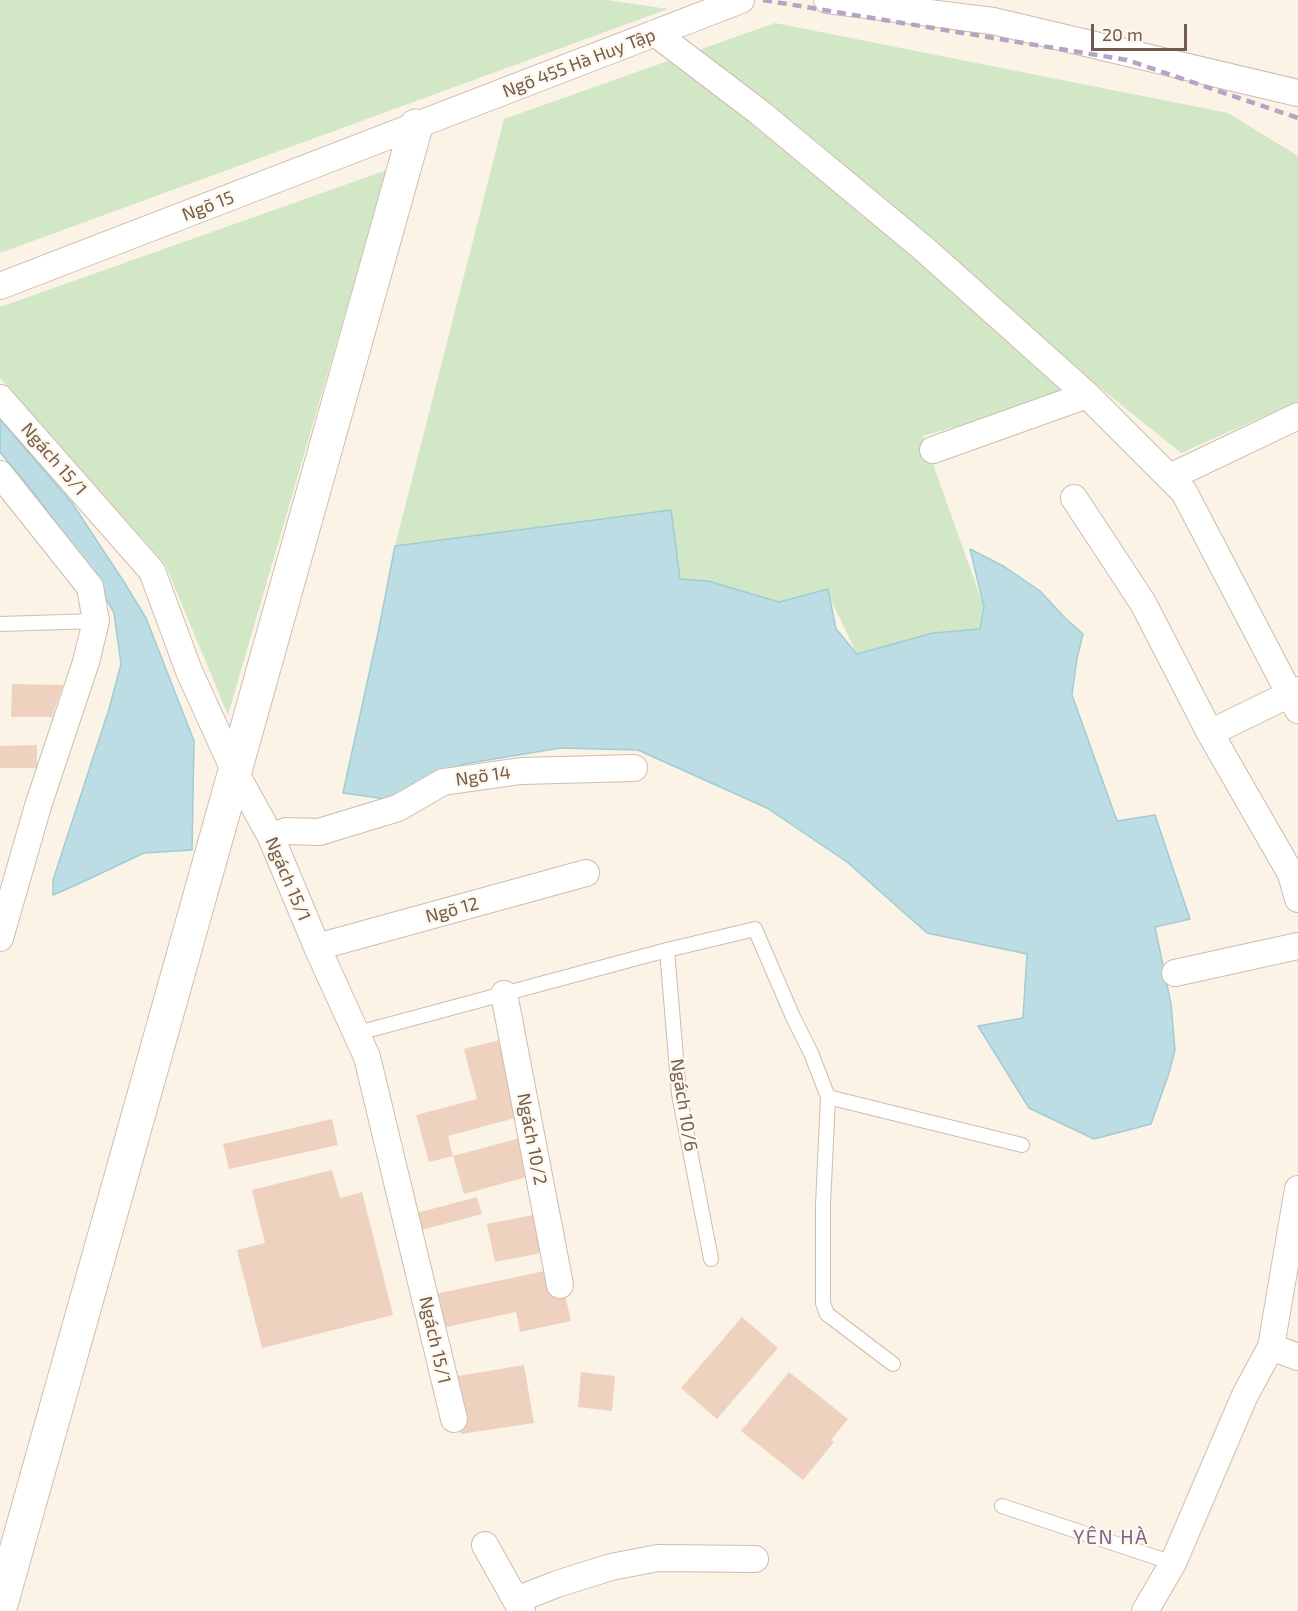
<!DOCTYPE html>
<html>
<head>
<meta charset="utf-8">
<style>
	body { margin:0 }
	#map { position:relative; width:1298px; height:1611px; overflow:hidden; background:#fbf3e5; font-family:"Exo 2",sans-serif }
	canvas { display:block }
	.scale { position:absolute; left:1091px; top:24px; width:96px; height:27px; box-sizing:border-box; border:3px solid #725a4c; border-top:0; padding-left:8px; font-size:18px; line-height:21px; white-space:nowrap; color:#725a4c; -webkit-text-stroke:4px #fef7eb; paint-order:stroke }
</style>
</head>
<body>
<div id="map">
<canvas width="1298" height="1611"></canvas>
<div class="scale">20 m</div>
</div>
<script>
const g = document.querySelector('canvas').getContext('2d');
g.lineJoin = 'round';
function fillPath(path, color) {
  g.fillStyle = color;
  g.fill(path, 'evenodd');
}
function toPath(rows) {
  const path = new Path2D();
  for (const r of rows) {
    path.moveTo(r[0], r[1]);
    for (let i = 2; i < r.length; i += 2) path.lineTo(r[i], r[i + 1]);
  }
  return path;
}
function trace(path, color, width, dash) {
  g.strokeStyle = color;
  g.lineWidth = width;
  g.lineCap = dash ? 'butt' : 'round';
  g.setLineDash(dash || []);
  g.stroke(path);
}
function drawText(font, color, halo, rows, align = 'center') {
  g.font = font + ' "Exo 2",sans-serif';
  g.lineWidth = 4.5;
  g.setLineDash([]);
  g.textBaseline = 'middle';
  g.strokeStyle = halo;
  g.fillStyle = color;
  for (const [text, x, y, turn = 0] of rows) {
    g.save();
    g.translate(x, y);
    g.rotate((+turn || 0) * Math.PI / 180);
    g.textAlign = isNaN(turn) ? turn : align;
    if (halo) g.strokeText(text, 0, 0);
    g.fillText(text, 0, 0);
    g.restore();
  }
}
const green = toPath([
	[0,0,607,0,668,9,0,253],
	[775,23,1228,113,1298,156,1298,401,1181,453,1098,386,923,436,984,607,980,629,933,633,857,654,830,598,779,602,708,581,680,579,671,511,395,546,504,119],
	[387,170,228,715,165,564,0,378,0,307]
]);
const water = toPath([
	[0,419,72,503,124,582,146,618,194,741,192,850,144,853,76,885,53,895,53,880,109,709,121,664,114,613,87,565,34,493,0,452,0,419],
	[671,510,680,579,708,581,779,602,828,589,836,629,857,654,933,633,980,629,984,607,970,549,1005,567,1040,591,1065,618,1083,634,1077,658,1072,695,1117,821,1155,815,1190,919,1155,927,1171,1004,1175,1050,1169,1073,1151,1124,1094,1139,1029,1108,978,1026,1023,1018,1027,954,927,933,847,862,767,808,638,750,560,748,464,764,386,799,343,793,378,633,395,546,671,510]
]);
const building = toPath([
	[12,684,63,685,52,717,11,717],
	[37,745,37,768,0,768,0,746],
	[499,1040,519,1117,448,1136,453,1156,429,1162,416,1115,477,1099,464,1049],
	[332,1119,338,1145,229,1169,223,1144],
	[520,1138,530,1176,464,1194,453,1156],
	[332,1170,340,1198,362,1192,393,1315,262,1348,237,1250,265,1243,252,1190],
	[477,1197,482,1214,414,1232,409,1215],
	[548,1212,556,1250,495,1262,487,1224],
	[559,1268,571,1321,520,1332,516,1312,442,1328,435,1294],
	[742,1317,778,1348,717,1419,681,1388],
	[524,1365,534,1423,461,1434,452,1377],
	[581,1372,615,1376,612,1411,578,1407],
	[789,1372,848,1419,831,1440,834,1442,803,1480,741,1431]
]);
const lane = toPath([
	[0,624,96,621],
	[667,950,679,1094,711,1259],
	[358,1033,667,950,755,929,793,1017,811,1053,828,1097,1022,1145],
	[828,1097,823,1205,823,1303,827,1314,893,1364],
	[1002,1506,1173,1563]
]);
const street = toPath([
	[827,0,993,21,1298,93],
	[655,33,759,112,923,248,1087,395,1184,492,1298,710],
	[0,286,741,0],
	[0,398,152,571,189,671,235,772,271,837,317,947,367,1057,454,1419],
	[933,450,1087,395],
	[0,474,90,587,96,621,86,662,38,806,0,938],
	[1170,477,1298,416],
	[1074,498,1143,603,1210,733,1291,874,1298,899],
	[1210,733,1298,690],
	[271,837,286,831,319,832,398,808,443,782,521,771,634,768],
	[317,947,586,873],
	[1175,973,1298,946],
	[504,994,560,1285],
	[1271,1347,1298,1357],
	[485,1545,522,1611],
	[516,1600,557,1584,611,1567,658,1558,755,1559],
	[1145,1611,1173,1563,1245,1395,1271,1347,1298,1189]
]);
const secondary = toPath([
	[0,1608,416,126]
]);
const rail = toPath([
	[763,0,1127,60,1298,118]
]);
const streetNames = [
	["Ngõ 455 Hà Huy Tập",579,63,-21],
	["Ngõ 15",208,206,-21],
	["Ngách 15/1",54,459,49],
	["Ngõ 14",483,776,-8],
	["Ngách 15/1",288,879,67],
	["Ngõ 12",452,910,-15],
	["Ngách 10/6",684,1105,81],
	["Ngách 10/2",532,1139,79],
	["Ngách 15/1",435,1340,77]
];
const neighbourhoodNames = [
	["YÊN HÀ",1111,1537]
];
fillPath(green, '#d2e7c5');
fillPath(water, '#bbdde3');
trace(water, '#a2ccd4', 1.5);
fillPath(building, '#eed2bf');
trace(lane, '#cebdaf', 16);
trace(street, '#cebdaf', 28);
trace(secondary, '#d0bdad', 35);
trace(lane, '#fff', 14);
trace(street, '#fff', 26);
trace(secondary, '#fff', 33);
trace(rail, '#b6a4c4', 4.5, [9, 6]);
drawText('18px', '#725a4c', '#fef7eb', streetNames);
g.letterSpacing = '1.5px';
drawText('20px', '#80648e', '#fef7eb', neighbourhoodNames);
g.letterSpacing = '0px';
</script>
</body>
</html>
